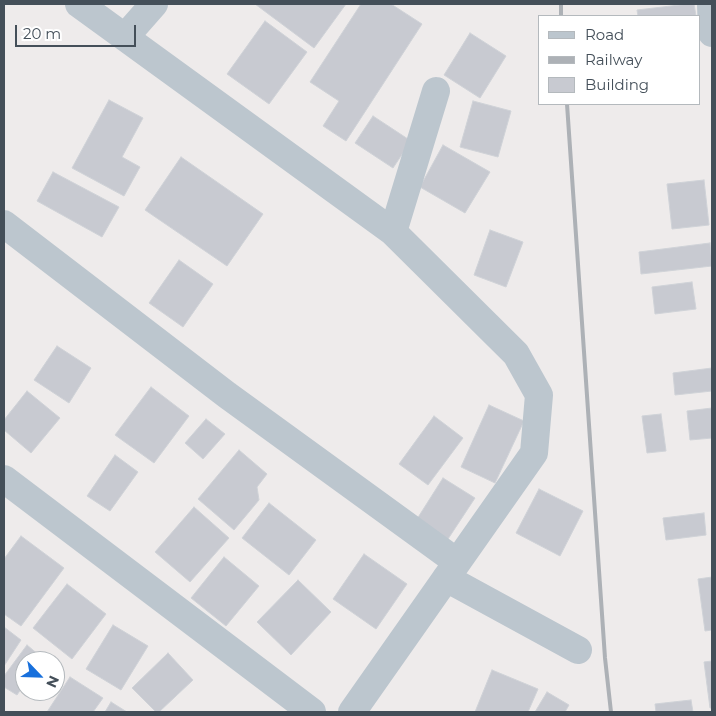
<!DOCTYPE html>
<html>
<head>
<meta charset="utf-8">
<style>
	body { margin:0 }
	#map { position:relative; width:716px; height:716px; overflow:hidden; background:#eeebeb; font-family:Montserrat,sans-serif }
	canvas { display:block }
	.frame { position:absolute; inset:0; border:5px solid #444f59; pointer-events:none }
	.legend { position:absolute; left:538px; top:15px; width:162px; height:90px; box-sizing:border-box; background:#fff; border:1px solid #b4b9bd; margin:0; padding:6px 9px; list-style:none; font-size:15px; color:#444f59 }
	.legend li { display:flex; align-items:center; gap:10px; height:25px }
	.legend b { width:25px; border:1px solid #b4b9bd }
	.north { position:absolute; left:15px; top:651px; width:50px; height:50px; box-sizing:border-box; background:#fff; border:1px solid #b4b9bd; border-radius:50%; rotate:114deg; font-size:14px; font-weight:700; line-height:20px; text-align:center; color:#444f59 }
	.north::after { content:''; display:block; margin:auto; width:18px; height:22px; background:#1870dc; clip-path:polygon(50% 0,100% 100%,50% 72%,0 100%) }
	.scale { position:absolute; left:15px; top:25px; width:121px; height:22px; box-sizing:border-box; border:2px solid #444f59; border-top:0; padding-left:6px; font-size:15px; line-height:18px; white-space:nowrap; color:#444f59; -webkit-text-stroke:4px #fff; paint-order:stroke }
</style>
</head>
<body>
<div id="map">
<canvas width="716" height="716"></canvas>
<div class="frame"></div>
<ul class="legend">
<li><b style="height:6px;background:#bcc6ce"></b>Road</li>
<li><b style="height:6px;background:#adb1b6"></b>Railway</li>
<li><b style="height:14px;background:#c8cad1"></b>Building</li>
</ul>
<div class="north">N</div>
<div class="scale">20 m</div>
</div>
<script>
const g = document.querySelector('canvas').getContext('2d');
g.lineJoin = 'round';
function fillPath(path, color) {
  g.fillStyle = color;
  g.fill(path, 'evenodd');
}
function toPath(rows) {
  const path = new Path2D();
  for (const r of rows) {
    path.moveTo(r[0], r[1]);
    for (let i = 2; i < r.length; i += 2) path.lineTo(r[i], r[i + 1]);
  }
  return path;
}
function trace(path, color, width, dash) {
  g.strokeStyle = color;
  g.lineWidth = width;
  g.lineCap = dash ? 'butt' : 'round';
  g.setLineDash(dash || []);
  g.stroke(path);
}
const building = toPath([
	[255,4,346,4,314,48,255,4],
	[361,4,391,4,422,24,346,141,323,126,339,101,310,82,361,4],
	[688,4,694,4,696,16,638,16,637,10,688,4],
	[265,21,307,52,269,104,227,74,265,21],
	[470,33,506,56,480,98,444,75,470,33],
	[109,100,143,118,122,157,140,167,124,196,72,168,109,100],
	[473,101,511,111,498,157,460,147,473,101],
	[373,116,411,141,393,168,355,143,373,116],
	[443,145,490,172,465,213,420,187,443,145],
	[181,157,263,214,227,266,145,210,181,157],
	[53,172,119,207,102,237,37,201,53,172],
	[704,180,709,225,672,229,667,184,704,180],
	[490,230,523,242,506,287,474,275,490,230],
	[710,243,712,266,641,274,639,252,710,243],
	[179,260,213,284,183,327,149,303,179,260],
	[692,282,696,309,655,314,652,287,692,282],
	[57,346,91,368,69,403,34,380,57,346],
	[712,368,712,391,675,395,673,373,712,368],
	[151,387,189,416,154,463,115,435,151,387],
	[27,391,60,418,31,453,4,430,4,420,27,391],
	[489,405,524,421,495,483,461,467,489,405],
	[712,408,712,438,690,440,687,411,712,408],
	[661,414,666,451,647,453,642,416,661,414],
	[434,416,463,438,428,485,399,464,434,416],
	[206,419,225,434,203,459,185,443,206,419],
	[239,450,267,474,257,487,259,500,234,530,198,499,239,450],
	[115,455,138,472,110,511,87,496,115,455],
	[443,478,475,498,448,539,417,519,443,478],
	[539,489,583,511,560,556,516,533,539,489],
	[269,503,316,540,289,575,242,538,269,503],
	[194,507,229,538,190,582,155,552,194,507],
	[704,513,706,535,666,540,663,518,704,513],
	[21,536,64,568,21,626,4,614,4,559,21,536],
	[364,554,407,584,376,629,333,599,364,554],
	[224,557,259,586,226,626,191,598,224,557],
	[712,577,712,630,705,631,698,579,712,577],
	[298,580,331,612,291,655,257,622,298,580],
	[67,584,106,614,72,659,33,628,67,584],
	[113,625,148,646,121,690,86,669,113,625],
	[4,627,21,640,4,666,4,627],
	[27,645,46,661,25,661,25,683,17,695,4,687,4,676,27,645],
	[168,653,193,680,159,712,156,712,132,688,168,653],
	[712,661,712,708,710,708,704,662,712,661],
	[492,670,538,689,528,712,475,712,492,670],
	[70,677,103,698,93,712,47,712,70,677],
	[547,692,569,705,565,712,535,712,547,692],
	[691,700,693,712,656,712,655,704,691,700],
	[111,702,127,712,105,712,111,702]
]);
const minor = toPath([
	[79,4,393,232,516,354,539,395,534,453,352,712],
	[711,4,712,33],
	[125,37,154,4],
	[4,224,227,395,457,562],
	[393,232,436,91],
	[4,479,312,712],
	[446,578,578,650]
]);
const rail = toPath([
	[561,4,561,16],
	[567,104,605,658,611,712]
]);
fillPath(building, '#c8cad1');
trace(building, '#cfd2d7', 1);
trace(minor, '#bcc6ce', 28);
trace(rail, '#adb1b6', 4);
</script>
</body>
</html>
